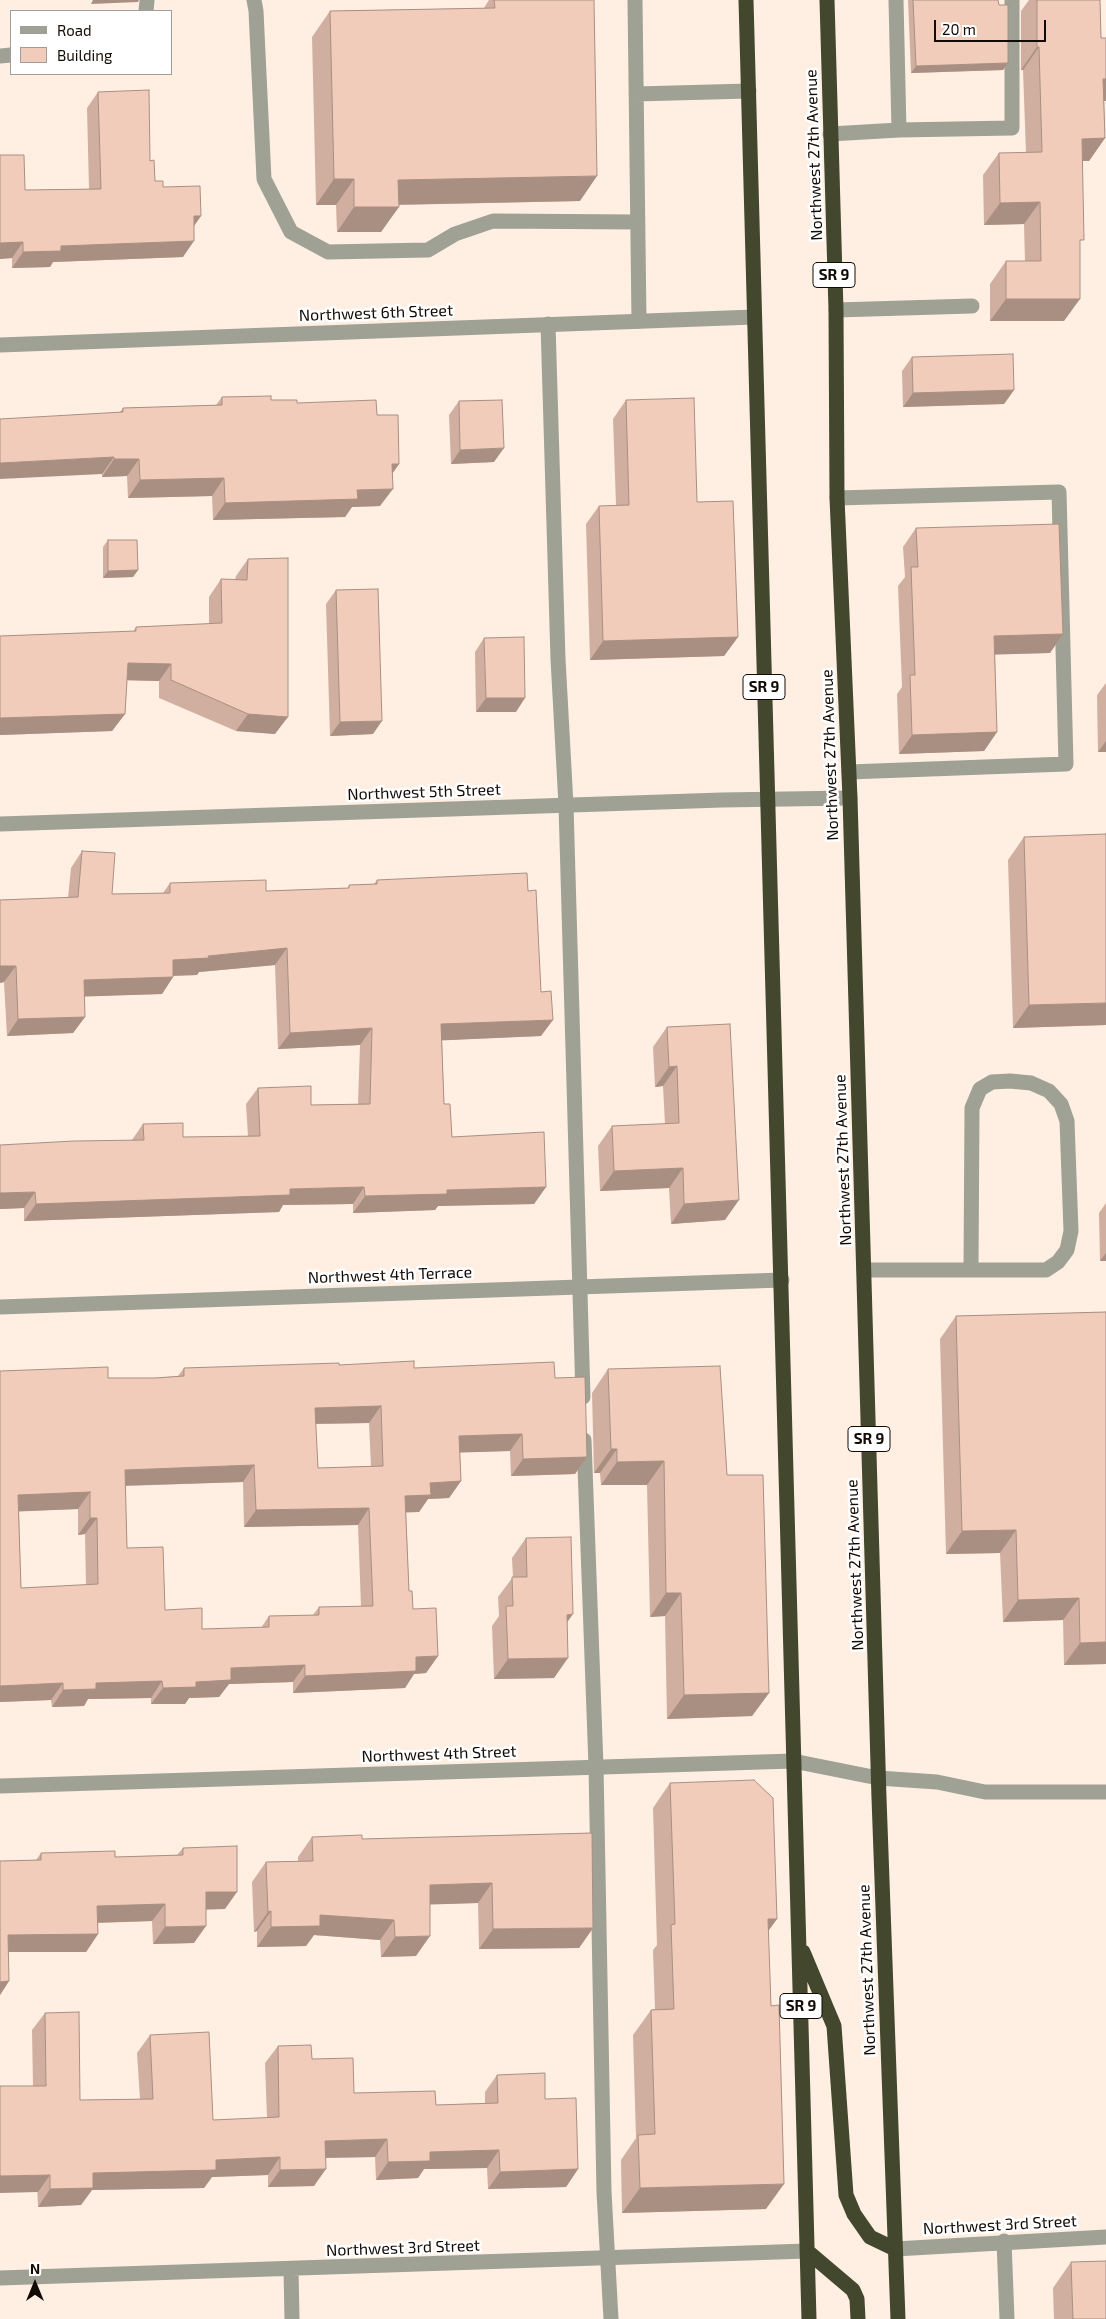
<!DOCTYPE html>
<html>
<head>
<meta charset="utf-8">
<style>
	body { margin:0 }
	#map { position:relative; width:1106px; height:2319px; overflow:hidden; background:#feefe2; font-family:"Exo 2",sans-serif }
	canvas { display:block }
	.legend { position:absolute; left:10px; top:10px; width:162px; height:65px; box-sizing:border-box; background:#fff; border:1px solid #a09d9b; margin:0; padding:6px 9px; list-style:none; font-size:15px; color:#120a04 }
	.legend li { display:flex; align-items:center; gap:10px; height:25px }
	.legend b { width:25px; border:1px solid #a09d9b }
	.north { position:absolute; left:10px; top:2259px; width:50px; height:50px; -webkit-text-stroke:4px #fff; paint-order:stroke; rotate:0deg; font-size:14px; font-weight:700; line-height:20px; text-align:center; color:#120a04 }
	.north::after { content:''; display:block; margin:auto; width:18px; height:22px; background:#120a04; clip-path:polygon(50% 0,100% 100%,50% 72%,0 100%) }
	.scale { position:absolute; left:934px; top:20px; width:112px; height:22px; box-sizing:border-box; border:2px solid #120a04; border-top:0; padding-left:6px; font-size:15px; line-height:18px; white-space:nowrap; color:#120a04; -webkit-text-stroke:4px #fff; paint-order:stroke }
</style>
</head>
<body>
<div id="map">
<canvas width="1106" height="2319"></canvas>
<ul class="legend">
<li><b style="height:6px;background:#9ea194"></b>Road</li>
<li><b style="height:14px;background:#f2ccba"></b>Building</li>
</ul>
<div class="north">N</div>
<div class="scale">20 m</div>
</div>
<script>
const g = document.querySelector('canvas').getContext('2d');
g.lineJoin = 'round';
function toPath(rows) {
  const path = new Path2D();
  for (const r of rows) {
    path.moveTo(r[0], r[1]);
    for (let i = 2; i < r.length; i += 2) path.lineTo(r[i], r[i + 1]);
  }
  return path;
}
function trace(path, color, width, dash) {
  g.strokeStyle = color;
  g.lineWidth = width;
  g.lineCap = dash ? 'butt' : 'round';
  g.setLineDash(dash || []);
  g.stroke(path);
}
function fillPath(path, color) {
  g.fillStyle = color;
  g.fill(path, 'evenodd');
}
function drawText(font, color, halo, rows, align = 'center') {
  g.font = font + ' "Exo 2",sans-serif';
  g.lineWidth = 5;
  g.setLineDash([]);
  g.textBaseline = 'middle';
  g.strokeStyle = halo;
  g.fillStyle = color;
  for (const [text, x, y, turn = 0] of rows) {
    g.save();
    g.translate(x, y);
    g.rotate((+turn || 0) * Math.PI / 180);
    g.textAlign = isNaN(turn) ? turn : align;
    if (halo) g.strokeText(text, 0, 0);
    g.fillText(text, 0, 0);
    g.restore();
  }
}
const lane = toPath([
	[254,0,256,11,264,179,291,232,328,252,428,250,455,234,493,221,637,222],
	[635,0,639,321],
	[896,0,899,130],
	[146,11,147,1],
	[0,56,11,55],
	[636,94,749,91],
	[830,134,899,130,1012,128,1012,0],
	[836,310,972,306],
	[548,324,558,659,566,805,583,1397],
	[837,498,1059,492,1066,764,849,772],
	[864,1270,1046,1270,1058,1262,1067,1250,1071,1231,1067,1121,1061,1104,1049,1091,1031,1083,1010,1081,992,1082,980,1089,972,1108,971,1269],
	[584,1440,596,1766,604,2192,611,2319],
	[878,1778,937,1782,985,1792,1106,1792],
	[1004,2241,1007,2319]
]);
const street = toPath([
	[0,345,754,317],
	[0,824,722,800,850,798],
	[0,1307,782,1280],
	[0,1786,793,1761,878,1778],
	[895,2249,1106,2237],
	[291,2269,292,2319],
	[0,2278,807,2251]
]);
const highway = toPath([
	[746,0,809,2319],
	[827,0,836,310,837,498,850,798,879,1798,898,2319],
	[803,1952,834,2026,846,2195,854,2214,870,2237,895,2249],
	[807,2251,853,2290,857,2299,858,2319]
]);
const wall = toPath([
	[489,0,594,0,580,201,399,205,381,232,337,232,336,205,316,205,312,37,330,11,484,8],
	[908,0,998,0,1008,63,1003,70,911,73],
	[1029,0,1100,0,1101,38,1106,101,1104,101,1105,138,1089,161,1082,161,1080,244,1064,321,990,321,990,284,1006,261,1025,261,1024,224,984,225,983,175,999,153,1026,153,1023,70,1021,70,1021,11],
	[98,92,150,161,155,181,163,187,194,226,183,257,53,262,50,267,12,268,12,258,0,259,0,155,25,190,89,189,87,108],
	[912,357,1014,390,1004,404,903,407,902,371],
	[222,397,297,403,377,415,399,464,392,474,380,506,352,507,345,517,213,520,212,496,128,498,127,476,102,477,102,474,120,412,123,408,216,405],
	[626,400,697,502,738,637,724,656,590,660,586,524,599,506,616,505,613,419],
	[459,401,494,462,451,464,449,415],
	[916,528,1063,634,1050,653,995,654,997,732,984,751,899,754,897,694,902,687,898,586,905,577,903,547],
	[108,540,138,570,133,577,103,578,103,547],
	[248,559,275,734,236,731,159,698,159,681,127,680,125,714,112,731,0,735,0,636,133,632,136,627,209,624,209,597,221,579,235,580,236,576],
	[336,590,373,734,330,736,326,604],
	[484,638,516,712,476,712,475,652],
	[1106,683,1106,752,1098,752,1097,695],
	[1024,837,1106,1025,1013,1028,1008,860],
	[82,851,112,894,163,893,170,883,266,891,348,888,349,885,374,884,377,880,541,1036,442,1040,444,1104,452,1137,546,1187,534,1204,438,1206,435,1210,353,1213,353,1204,283,1205,279,1212,24,1221,24,1208,0,1209,132,1140,143,1124,183,1137,248,1136,246,1104,258,1088,311,1105,358,1104,360,1045,278,1049,275,965,199,972,197,975,173,976,173,977,162,994,84,996,85,1017,73,1033,7,1036,4,982,0,983,0,900,68,898,71,868],
	[667,1027,725,1220,671,1224,669,1188,600,1191,598,1146,612,1126,665,1124,663,1086,655,1087,653,1047],
	[1106,1203,1106,1261,1100,1261,1099,1213],
	[1106,1312,1106,1664,1064,1665,1063,1620,1003,1622,1000,1553,946,1554,940,1339,956,1316],
	[339,1365,414,1368,555,1378,587,1457,575,1474,511,1476,510,1451,460,1452,461,1481,449,1498,428,1499,419,1512,406,1512,409,1591,413,1609,438,1656,426,1673,414,1674,405,1688,293,1693,293,1682,229,1684,219,1697,189,1698,185,1704,151,1704,151,1698,88,1699,84,1706,52,1707,51,1700,0,1702,0,1371,108,1378,155,1378,178,1376,184,1368],
	[369,1423,371,1466,318,1468,315,1424],
	[243,1482,244,1527,358,1525,361,1606,319,1607,313,1615,269,1616,261,1628,202,1629,165,1610,127,1548,125,1486],
	[78,1509,78,1535,85,1534,86,1585,21,1588,19,1511],
	[608,1369,727,1475,769,1693,752,1716,667,1719,665,1616,650,1617,647,1485,601,1485,600,1473,594,1473,592,1393],
	[526,1538,567,1624,554,1678,494,1679,492,1626,499,1616,498,1597,513,1577,512,1558],
	[670,1783,777,1919,768,1931,766,2209,622,2213,621,2160,636,2138,633,2035,651,2010,655,2009,653,1950,657,1945,653,1808],
	[592,1833,593,1928,579,1948,479,1949,478,1903,430,1904,416,1956,381,1957,380,1940,314,1935,306,1946,257,1947,257,1931,254,1932,252,1882,266,1862,298,1861,298,1857,312,1837,362,1839],
	[183,1848,225,1909,206,1909,194,1943,153,1944,152,1921,98,1923,98,1934,86,1952,8,1952,9,1981,0,1995,0,1861,36,1860,41,1853,115,1857,177,1855],
	[45,2013,80,2100,140,2099,137,2053,150,2035,213,2120,267,2118,265,2063,278,2046,312,2059,354,2093,436,2105,485,2103,485,2092,497,2075,545,2099,578,2169,566,2187,488,2189,487,2168,424,2169,418,2178,376,2180,375,2157,326,2158,314,2186,268,2187,268,2175,212,2177,204,2188,92,2190,81,2205,38,2207,33,2086,32,2030],
	[1071,2262,1106,2319,1054,2319,1053,2288]
]);
const shadedWall = toPath([
	[93,0,139,0,138,2,91,4],
	[1037,47,1039,47,1023,70,1021,70],
	[1008,63,1003,70,911,73,916,66],
	[1103,79,1106,79,1106,101,1087,101],
	[1105,138,1089,161,1066,161,1082,139],
	[597,176,580,201,380,205,398,180],
	[334,179,354,179,336,205,316,205],
	[1040,202,1024,224,984,225,1000,203],
	[354,207,399,207,381,232,337,232],
	[194,216,201,216,190,232],
	[194,241,183,257,53,262,50,267,12,268,23,252,61,246],
	[23,242,12,258,0,259,0,243],
	[1006,299,1080,299,1064,321,990,321],
	[1014,390,1004,404,903,407,913,393],
	[504,448,494,462,451,464,460,450],
	[114,457,102,474,0,479,0,463],
	[114,459,139,459,127,476,102,477],
	[392,464,399,464,387,481],
	[224,478,212,496,128,498,140,480],
	[393,489,380,506,352,507,345,517,213,520,225,503,357,490],
	[138,570,133,577,103,578,108,571],
	[1063,634,1050,653,982,655,994,636],
	[738,637,724,656,590,660,603,641],
	[128,663,171,664,159,681,116,680],
	[486,698,525,698,516,712,476,712],
	[125,714,112,731,0,735,0,718],
	[248,714,288,717,275,734,236,731],
	[382,721,373,734,330,736,340,722],
	[997,732,984,751,899,754,912,735],
	[1106,741,1106,752,1098,752],
	[287,948,275,965,199,972,197,975,161,976,173,960],
	[0,966,16,966,4,982,0,983],
	[173,977,162,994,72,997,84,980],
	[1106,1003,1106,1025,1013,1028,1029,1005],
	[85,1017,73,1033,7,1036,18,1019],
	[553,1020,541,1036,429,1041,441,1024],
	[372,1028,360,1045,278,1049,290,1033],
	[677,1066,663,1086,655,1087,669,1067],
	[683,1168,669,1188,600,1191,614,1171],
	[364,1187,353,1204,283,1205,279,1212,24,1221,36,1204,290,1189],
	[546,1187,534,1204,438,1206,435,1210,353,1213,365,1196,447,1190],
	[35,1192,24,1208,0,1209,0,1193],
	[739,1200,725,1220,671,1224,684,1204],
	[1106,1253,1106,1261,1100,1261],
	[381,1406,369,1423,303,1424,315,1408],
	[522,1434,510,1451,447,1453,459,1436],
	[611,1449,617,1449,600,1473,594,1473],
	[587,1457,575,1474,511,1476,523,1459],
	[664,1461,647,1485,601,1485,617,1462],
	[254,1465,243,1482,113,1486,125,1470],
	[461,1481,449,1498,428,1499,419,1512,394,1513,405,1496,430,1483],
	[90,1492,78,1509,7,1512,18,1495],
	[369,1508,358,1525,244,1527,256,1510],
	[90,1518,97,1518,85,1534,78,1535],
	[1016,1530,1000,1553,946,1554,962,1531],
	[666,1593,681,1593,665,1616,650,1617],
	[1079,1598,1063,1620,1003,1622,1018,1600],
	[573,1614,559,1634,567,1615],
	[1106,1642,1106,1664,1064,1665,1080,1643],
	[438,1656,426,1673,414,1674,405,1688,293,1693,305,1676,416,1657],
	[568,1658,554,1678,494,1679,508,1659],
	[305,1665,293,1682,229,1684,219,1697,189,1698,185,1704,151,1704,163,1688,196,1682,231,1668],
	[162,1681,151,1698,88,1699,84,1706,52,1707,63,1690,96,1683],
	[63,1683,51,1700,0,1702,0,1686],
	[769,1693,752,1716,667,1719,684,1695],
	[492,1883,478,1903,416,1905,430,1885],
	[206,1892,237,1892,225,1909,194,1910],
	[165,1904,152,1921,85,1923,97,1906],
	[271,1911,257,1931,254,1932,268,1912],
	[320,1915,394,1920,380,1940,314,1935,306,1946,257,1947,271,1927],
	[768,1919,777,1919,759,1944],
	[206,1926,194,1943,153,1944,165,1927],
	[593,1928,579,1948,479,1949,493,1929],
	[98,1934,86,1952,0,1952,8,1935],
	[430,1936,416,1956,381,1957,395,1937],
	[9,1981,0,1995,0,1982],
	[387,2139,375,2157,313,2158,325,2141],
	[499,2150,487,2168,424,2169,418,2178,376,2180,388,2162,430,2152],
	[280,2157,268,2175,212,2177,204,2188,92,2190,81,2205,38,2207,50,2189,93,2173,216,2160],
	[326,2169,314,2186,268,2187,280,2170],
	[578,2169,566,2187,488,2189,500,2172],
	[50,2175,38,2192,0,2193,0,2176],
	[784,2184,766,2209,622,2213,640,2188]
]);
const building = toPath([
	[494,0,594,0,597,176,398,180,399,207,354,207,354,179,334,179,330,11,495,8,494,0],
	[913,0,998,0,999,5,1008,5,1008,63,916,66,913,0],
	[1037,0,1100,0,1101,38,1106,38,1106,79,1103,79,1105,138,1082,139,1084,240,1080,240,1080,299,1006,299,1006,261,1041,261,1040,202,1000,203,999,153,1042,152,1039,47,1037,47,1037,0],
	[149,90,150,161,154,160,155,181,163,181,163,187,200,186,201,216,194,216,194,241,61,246,61,251,23,252,23,242,0,243,0,155,24,155,25,190,101,189,98,92,149,90],
	[1013,354,1014,390,913,393,912,357,1013,354],
	[271,396,271,400,297,400,297,403,376,400,377,415,398,415,399,464,392,464,393,489,357,490,358,499,225,503,224,478,140,480,139,459,114,459,114,457,0,463,0,419,123,412,123,408,222,405,222,397,271,396],
	[694,398,697,502,733,501,738,637,603,641,599,506,629,505,626,400,694,398],
	[502,400,504,448,460,450,459,401,502,400],
	[1059,524,1063,634,994,636,997,732,912,735,910,675,915,675,911,567,918,567,916,528,1059,524],
	[108,540,137,540,138,570,108,571,108,540],
	[288,558,288,717,248,714,171,680,171,664,128,663,125,714,0,718,0,636,136,631,136,627,222,623,221,579,247,580,248,559,288,558],
	[378,589,382,721,340,722,336,590,378,589],
	[524,637,525,698,486,698,484,638,524,637],
	[1106,834,1106,1003,1029,1005,1024,837,1106,834],
	[82,851,115,853,112,894,170,893,170,883,266,880,266,891,349,888,349,885,377,884,377,880,527,873,528,891,536,890,541,992,551,991,553,1020,441,1024,444,1104,450,1104,452,1137,544,1132,546,1187,447,1190,447,1194,365,1196,364,1187,290,1189,290,1195,36,1204,35,1192,0,1193,0,1145,74,1141,144,1140,143,1124,183,1123,183,1137,260,1136,258,1088,311,1086,311,1105,370,1104,372,1028,290,1033,287,948,208,956,209,958,173,960,173,977,84,980,85,1017,18,1019,16,966,0,966,0,900,78,897,82,851],
	[730,1024,739,1200,684,1204,683,1168,614,1171,612,1126,679,1123,677,1066,669,1067,667,1027,730,1024],
	[1106,1312,1106,1642,1080,1643,1079,1598,1018,1600,1016,1530,962,1531,956,1316,1106,1312],
	[414,1361,414,1368,554,1362,555,1378,585,1377,587,1457,523,1459,522,1434,459,1436,461,1481,430,1483,431,1495,405,1496,409,1591,412,1591,413,1609,436,1608,438,1656,416,1657,416,1671,305,1676,305,1665,231,1668,231,1680,196,1682,196,1687,163,1688,162,1681,96,1683,96,1689,63,1690,63,1683,0,1686,0,1371,108,1367,108,1378,155,1378,184,1376,184,1368,339,1363,339,1365,414,1361],
	[381,1406,383,1466,318,1468,315,1408,381,1406],
	[254,1465,256,1510,369,1508,373,1606,319,1607,319,1615,269,1616,269,1627,202,1629,202,1608,165,1610,163,1547,127,1548,125,1470,254,1465],
	[90,1492,90,1518,97,1518,98,1584,21,1588,18,1495,90,1492],
	[720,1366,727,1475,763,1475,769,1693,684,1695,681,1593,666,1593,664,1461,617,1462,617,1449,611,1449,608,1369,720,1366],
	[571,1537,573,1614,567,1615,568,1658,508,1659,506,1606,513,1606,512,1577,527,1577,526,1538,571,1537],
	[754,1780,773,1798,777,1919,768,1919,771,2006,779,2005,784,2184,640,2188,638,2135,655,2134,651,2010,674,2009,671,1925,675,1924,670,1783,754,1780],
	[592,1833,593,1928,493,1929,492,1883,430,1885,430,1936,395,1937,394,1920,320,1915,320,1926,271,1927,271,1911,268,1912,266,1862,313,1861,312,1837,362,1835,362,1839,592,1833],
	[237,1846,237,1892,206,1892,206,1926,165,1927,165,1904,97,1906,98,1934,8,1935,9,1981,0,1982,0,1861,41,1860,41,1853,115,1851,115,1857,183,1855,183,1848,237,1846],
	[79,2012,80,2100,153,2099,150,2035,209,2032,213,2120,279,2117,278,2046,311,2045,312,2059,353,2058,354,2093,435,2091,436,2105,498,2103,497,2075,545,2073,545,2099,576,2098,578,2169,500,2172,499,2150,430,2152,430,2161,388,2162,387,2139,325,2141,326,2169,280,2170,280,2157,216,2160,216,2170,93,2173,93,2188,50,2189,50,2175,0,2176,0,2086,46,2086,45,2013,79,2012],
	[1106,2261,1106,2319,1073,2319,1071,2262,1106,2261]
]);
const shields = [
	[834,275,42],
	[764,687,42],
	[869,1439,42],
	[801,2006,42]
];
const shieldNames = [
	["SR 9",834,275],
	["SR 9",764,687],
	["SR 9",869,1439],
	["SR 9",801,2006]
];
const streetNames = [
	["Northwest 27th Avenue",814,155,-92],
	["Northwest 6th Street",376,313,-2],
	["Northwest 27th Avenue",830,755,-92],
	["Northwest 5th Street",424,792,-2],
	["Northwest 27th Avenue",843,1160,-92],
	["Northwest 4th Terrace",390,1275,-2],
	["Northwest 27th Avenue",855,1565,-92],
	["Northwest 4th Street",439,1754,-2],
	["Northwest 27th Avenue",867,1970,-92],
	["Northwest 3rd Street",1000,2225,-3],
	["Northwest 3rd Street",403,2248,-2]
];
trace(lane, '#9ea194', 15);
trace(street, '#9ea194', 15);
trace(highway, '#42472e', 15);
fillPath(wall, '#d0afa0');
fillPath(shadedWall, '#a98f82');
fillPath(building, '#f2ccba');
trace(building, '#a98f82', 1);
for (const [x, y, w] of shields) {
  const box = new Path2D();
  box.roundRect(x - w / 2, y - 12.5, w, 25, 4);
  g.fillStyle = '#fff';
  g.fill(box);
  trace(box, '#120a04', 1);
}
drawText('bold 15px', '#120a04', null, shieldNames);
drawText('16px', '#120a04', '#fff', streetNames);
</script>
</body>
</html>
